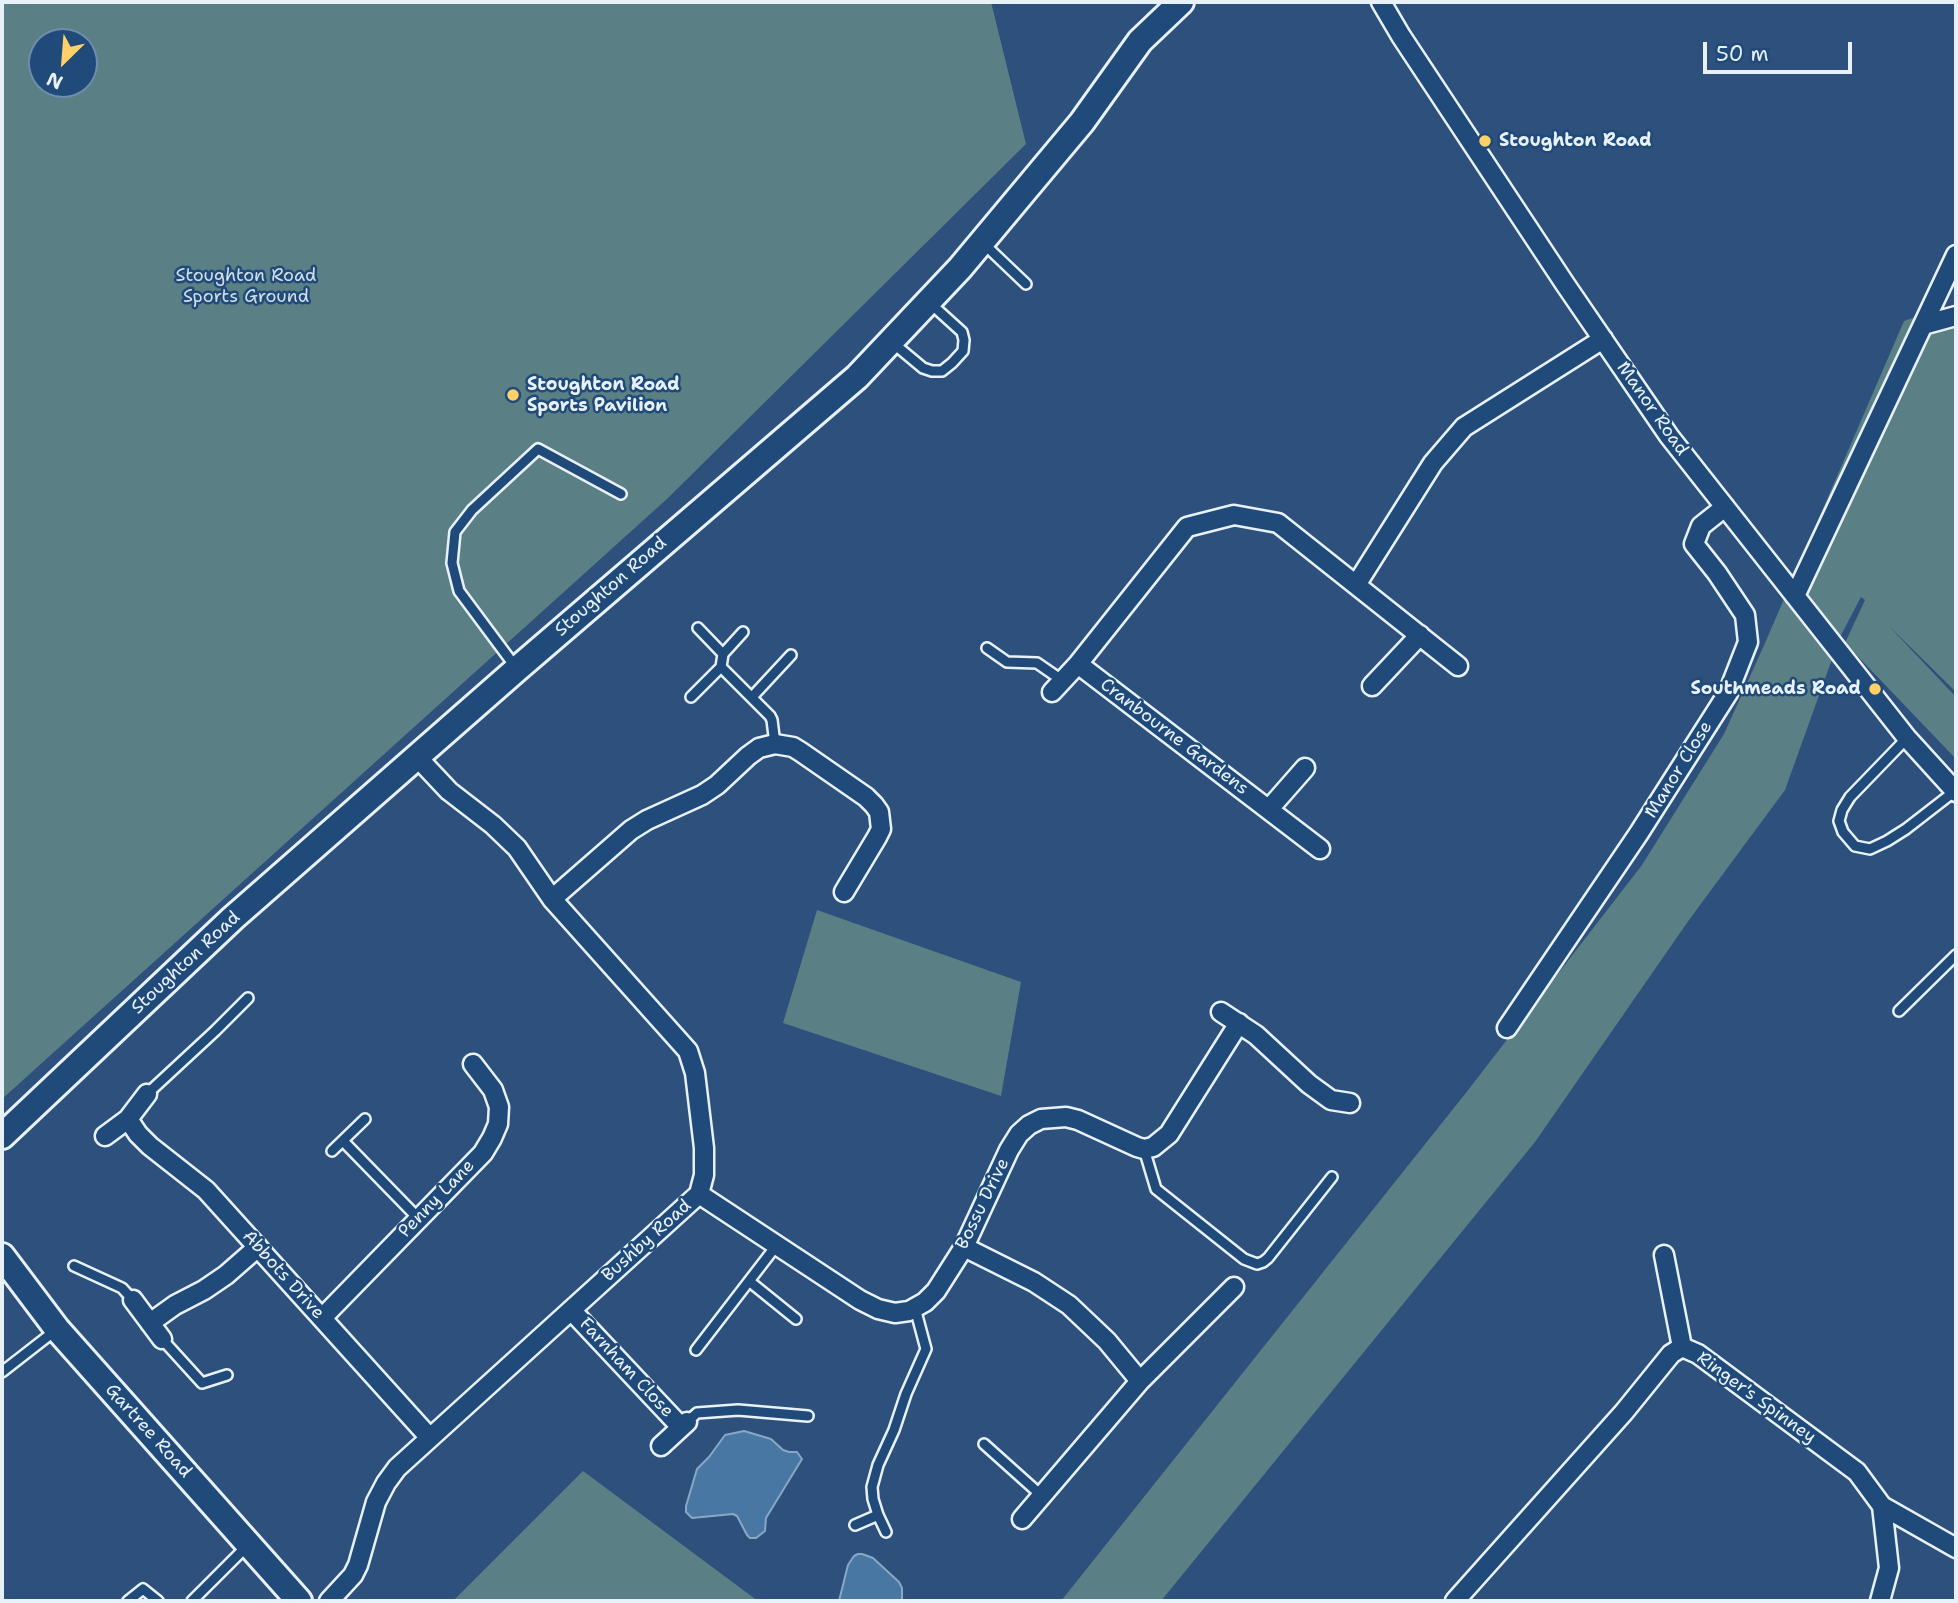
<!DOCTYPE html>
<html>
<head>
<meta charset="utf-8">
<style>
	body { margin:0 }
	#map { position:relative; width:1958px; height:1603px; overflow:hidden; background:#2d517c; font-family:"Shantell Sans",sans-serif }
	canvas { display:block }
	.frame { position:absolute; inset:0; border:4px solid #e8f1f8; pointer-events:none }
	.north { position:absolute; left:28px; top:28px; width:70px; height:70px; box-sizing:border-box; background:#1f4a7a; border:2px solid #6f8dac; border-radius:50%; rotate:205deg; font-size:19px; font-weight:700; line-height:28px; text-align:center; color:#e8f1f8 }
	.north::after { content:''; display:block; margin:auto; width:24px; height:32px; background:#ffd166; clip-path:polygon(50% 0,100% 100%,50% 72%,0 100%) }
	.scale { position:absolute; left:1703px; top:42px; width:149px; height:32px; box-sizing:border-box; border:4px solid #e8f1f8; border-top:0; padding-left:9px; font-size:21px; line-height:24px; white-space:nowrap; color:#e8f1f8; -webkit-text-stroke:5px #1f4a7a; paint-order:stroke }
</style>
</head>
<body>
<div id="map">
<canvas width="1958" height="1603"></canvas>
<div class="frame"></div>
<div class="north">N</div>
<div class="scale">50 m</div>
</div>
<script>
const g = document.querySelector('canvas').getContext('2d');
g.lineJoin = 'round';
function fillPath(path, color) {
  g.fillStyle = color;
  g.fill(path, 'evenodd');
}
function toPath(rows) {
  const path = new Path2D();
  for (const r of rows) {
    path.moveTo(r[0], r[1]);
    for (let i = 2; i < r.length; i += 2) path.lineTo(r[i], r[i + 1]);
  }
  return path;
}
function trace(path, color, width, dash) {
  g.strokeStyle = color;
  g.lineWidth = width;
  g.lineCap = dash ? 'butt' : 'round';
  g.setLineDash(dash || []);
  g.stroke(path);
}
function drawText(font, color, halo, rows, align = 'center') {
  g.font = font + ' "Shantell Sans",sans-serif';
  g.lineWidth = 5;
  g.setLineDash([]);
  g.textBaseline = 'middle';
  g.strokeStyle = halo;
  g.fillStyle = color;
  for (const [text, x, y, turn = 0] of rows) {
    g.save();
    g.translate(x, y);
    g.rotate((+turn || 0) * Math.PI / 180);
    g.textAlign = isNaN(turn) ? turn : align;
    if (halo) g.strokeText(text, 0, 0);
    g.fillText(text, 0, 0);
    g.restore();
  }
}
const green = toPath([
	[2,2,991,2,1026,144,668,498,2,1099],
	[42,42,84,42,84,84,42,84],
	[1956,304,1956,692,1889,626,1956,697,1956,759,1845,643,1865,600,1861,597,1840,637,1785,790,1689,920,1535,1142,1161,1601,1061,1601,1465,1094,1642,865,1724,734,1765,643,1904,321],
	[817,910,1021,982,1001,1096,783,1023],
	[583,1471,758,1601,453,1601]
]);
const water = toPath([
	[744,1431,771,1439,783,1450,789,1452,797,1452,802,1459,766,1518,765,1531,756,1538,750,1538,747,1535,737,1516,733,1514,692,1518,686,1512,686,1506,697,1469,709,1457,725,1435,744,1431],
	[858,1554,862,1554,873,1558,899,1582,902,1588,902,1601,839,1601,848,1565,854,1556,858,1554]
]);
const lane = toPath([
	[983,243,1026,284],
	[893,343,923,368,932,371,942,371,952,363,963,351,964,340,962,332,930,303],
	[698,628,723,654,721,667],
	[987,648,1007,662,1037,663,1063,681],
	[723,654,743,632],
	[517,669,459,591,452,563,455,532,472,510,538,449,621,494],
	[691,697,721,667,770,716,772,720,775,744],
	[752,697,791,655],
	[1907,738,1850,797,1842,810,1839,821,1843,832,1855,846,1870,849,1887,841,1906,829,1955,791],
	[1899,1011,1956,955],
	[147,1094,215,1031,248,998],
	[343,1141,418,1218],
	[1144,1149,1156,1189,1244,1259,1257,1264,1263,1262,1268,1258,1332,1177],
	[332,1151,365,1119],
	[74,1266,122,1288,133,1300],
	[749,1281,796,1319],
	[162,1339,202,1383,227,1375],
	[696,1350,776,1246],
	[2,1372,56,1330],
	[687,1422,697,1413,738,1410,808,1416],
	[984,1444,1042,1496],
	[855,1525,878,1515],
	[886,1532,878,1515,873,1499,872,1487,878,1465,894,1430,906,1394,926,1349,915,1308],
	[128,1601,143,1589,158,1601],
	[192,1601,248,1545]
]);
const street = toPath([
	[1381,2,1401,36,1565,284,1669,436,1907,738,1956,792],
	[1923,325,1956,316],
	[1356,585,1433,463,1464,427,1603,339],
	[1795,596,1956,255],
	[1078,664,1320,849],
	[1372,686,1420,635],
	[1052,692,1078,664,1187,527,1234,515,1278,523,1458,666],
	[1269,809,1305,768],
	[552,899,631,830,647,820,702,795,717,785,748,756,759,748,775,744,793,747,801,752,866,797,874,805,879,812,881,829,877,837,844,892],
	[1221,1012,1256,1035,1309,1084,1331,1100,1350,1103],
	[1507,1028,1639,833,1728,693,1748,642,1745,615,1717,573,1694,544,1701,526,1725,507],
	[128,1119,138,1134,150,1146,206,1190,430,1438],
	[105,1136,128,1119,147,1094],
	[699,1194,860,1300,878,1309,895,1313,909,1311,925,1302,936,1291,964,1247,1009,1150,1019,1134,1029,1125,1041,1119,1066,1117,1078,1120,1137,1147,1144,1149,1153,1147,1169,1134,1239,1023],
	[964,1247,1034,1282,1069,1305,1107,1341,1140,1381],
	[1664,1255,1682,1347],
	[133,1300,162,1339],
	[571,1310,681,1427],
	[322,1318,483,1153,492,1138,498,1124,499,1107,493,1090,473,1064],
	[150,1323,175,1305,204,1290,226,1275,258,1247],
	[661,1446,687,1422],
	[1882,1506,1956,1548],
	[1022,1519,1140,1381,1234,1287],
	[329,1601,353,1575,358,1565,376,1502,386,1483,397,1468,699,1194,704,1175,704,1148,695,1073,688,1051,552,899,517,848,493,825,449,791,417,757],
	[1455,1601,1624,1412,1671,1354,1682,1347,1698,1354,1857,1472,1882,1506,1889,1568,1880,1601]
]);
const secondary = toPath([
	[2,1136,233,918,517,669,857,377,960,268,1082,122,1140,41,1181,2],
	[2,1256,57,1329,299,1601]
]);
const markers = [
	[1485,141,7,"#ffd166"],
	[513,395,7,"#ffd166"],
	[1875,689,7,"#ffd166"]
];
const poiNames = [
	["Stoughton Road",1499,141],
	["Stoughton Road",527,385],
	["Sports Pavilion",527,406],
	["Southmeads Road",1861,689,"right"]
];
const parkNames = [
	["Stoughton Road",246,276],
	["Sports Ground",246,297]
];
const streetNames = [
	["Manor Road",1652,409,55],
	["Stoughton Road",611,587,-41],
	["Cranbourne Gardens",1174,737,37],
	["Manor Close",1679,770,-58],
	["Stoughton Road",186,963,-43],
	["Penny Lane",437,1199,-46],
	["Bossu Drive",983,1204,-64],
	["Bushby Road",647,1241,-42],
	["Abbots Drive",283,1275,48],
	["Farnham Close",626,1368,47],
	["Ringer's Spinney",1756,1398,36],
	["Gartree Road",148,1431,48]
];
fillPath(green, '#5a7f84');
fillPath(water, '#4877a4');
trace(water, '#88a8c6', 2);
trace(lane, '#e8f1f8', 14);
trace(street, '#e8f1f8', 23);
trace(secondary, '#e8f1f8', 30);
trace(lane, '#1f4a7a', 9);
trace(street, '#1f4a7a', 18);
trace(secondary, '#1f4a7a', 24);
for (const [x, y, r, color] of markers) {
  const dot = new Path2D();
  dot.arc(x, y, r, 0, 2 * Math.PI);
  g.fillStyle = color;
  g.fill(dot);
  trace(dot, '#1f4a7a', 2.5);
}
drawText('bold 18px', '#e8f1f8', '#1f4a7a', poiNames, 'left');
drawText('18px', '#d3e0e7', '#1f4a7a', parkNames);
drawText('18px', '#e8f1f8', '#1f4a7a', streetNames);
</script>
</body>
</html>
